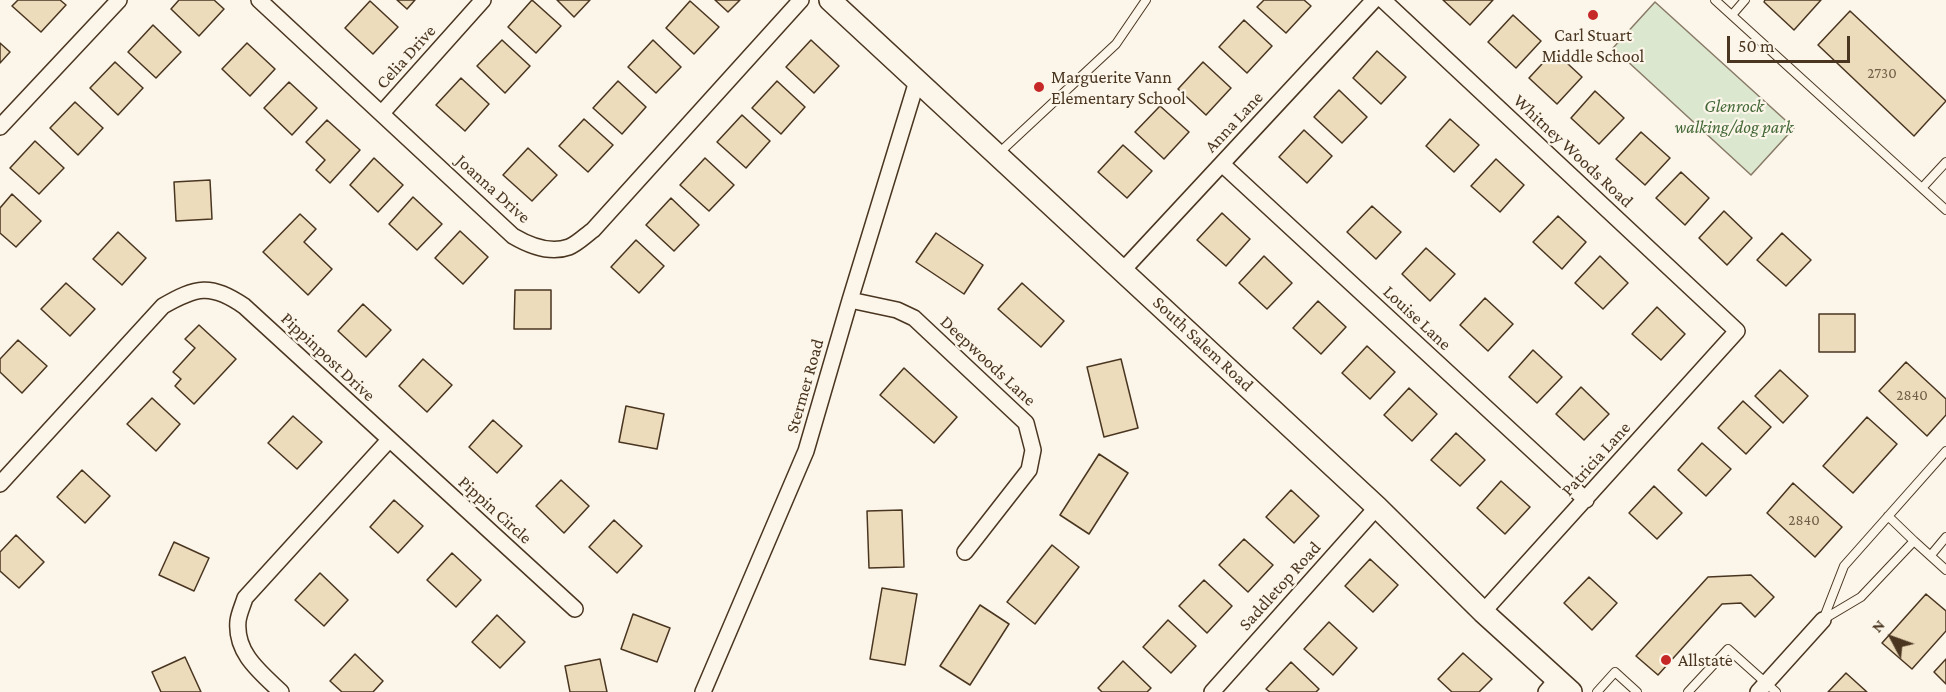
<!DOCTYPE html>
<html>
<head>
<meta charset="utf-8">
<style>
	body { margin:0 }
	#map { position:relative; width:1946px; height:692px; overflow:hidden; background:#fbf6e9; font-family:"Crimson Pro",serif }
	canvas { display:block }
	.north { position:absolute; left:1862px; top:608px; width:60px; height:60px; -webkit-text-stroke:4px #fbf6e9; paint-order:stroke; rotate:311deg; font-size:16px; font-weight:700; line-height:24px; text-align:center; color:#4a3520 }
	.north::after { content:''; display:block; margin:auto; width:21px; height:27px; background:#4a3520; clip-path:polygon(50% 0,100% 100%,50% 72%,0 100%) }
	.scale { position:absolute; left:1727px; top:36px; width:123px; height:27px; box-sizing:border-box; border:3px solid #4a3520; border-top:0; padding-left:8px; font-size:18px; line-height:21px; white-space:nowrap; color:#4a3520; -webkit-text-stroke:4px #fbf6e9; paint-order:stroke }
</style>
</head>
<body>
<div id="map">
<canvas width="1946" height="692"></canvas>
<div class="north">N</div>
<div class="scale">50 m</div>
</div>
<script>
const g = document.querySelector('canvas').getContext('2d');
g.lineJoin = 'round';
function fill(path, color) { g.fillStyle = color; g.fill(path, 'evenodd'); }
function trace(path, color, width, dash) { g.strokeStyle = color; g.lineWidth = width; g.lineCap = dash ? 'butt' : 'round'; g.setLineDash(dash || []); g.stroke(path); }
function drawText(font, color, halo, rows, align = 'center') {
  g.font = font + ' "Crimson Pro",serif'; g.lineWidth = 4.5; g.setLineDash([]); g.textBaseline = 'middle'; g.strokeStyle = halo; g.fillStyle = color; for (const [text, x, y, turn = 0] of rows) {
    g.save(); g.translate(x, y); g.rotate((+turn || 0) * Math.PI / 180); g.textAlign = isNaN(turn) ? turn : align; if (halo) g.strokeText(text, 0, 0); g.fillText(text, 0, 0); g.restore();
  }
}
const green = new Path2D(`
	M1655 2 1794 128 1751 175 1613 48Z`);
const building = new Path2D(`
	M18 0H60L66 5 41 32 12 6Z
	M179 0H214L224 9 199 36 171 9Z
	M397 0H415L407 9Z
	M532 0 561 26 536 53 508 27Z
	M557 0H590L574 17Z
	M715 0H740L728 12Z
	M1264 0H1304L1311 6 1286 33 1257 7Z
	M1443 0H1493L1470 25Z
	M1765 0H1821L1794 30 1764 2Z
	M370 1 398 27 373 54 345 28Z
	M690 1 719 27 694 54 666 28Z
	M1850 11 1946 101 1914 136 1818 45Z
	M1513 15 1541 41 1516 68 1488 42Z
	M1244 20 1272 46 1247 73 1219 47Z
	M153 25 181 52 156 78 128 52Z
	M502 40 530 66 505 93 477 66Z
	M653 40 681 67 656 93 628 67Z
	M811 40 839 66 814 93 786 67Z
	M0 43 10 52 0 63Z
	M247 43 275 69 250 96 222 69Z
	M1377 51 1406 77 1381 104 1353 78Z
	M1554 51 1582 77 1557 104 1529 78Z
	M115 62 143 88 118 115 90 88Z
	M1203 62 1231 88 1206 115 1178 89Z
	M461 78 489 104 465 131 436 105Z
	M618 81 646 107 622 134 593 108Z
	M777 81 805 107 781 134 752 108Z
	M289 82 317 108 292 135 264 108Z
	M1339 90 1367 117 1342 143 1314 117Z
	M1595 91 1624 118 1599 144 1571 118Z
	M75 102 103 128 78 155 50 128Z
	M1160 106 1189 132 1164 159 1135 132Z
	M742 115 770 141 746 168 717 142Z
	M584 119 613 145 588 172 559 146Z
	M1450 119 1479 145 1454 172 1426 146Z
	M327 120 360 150 330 183 316 170 325 160 306 142Z
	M1304 130 1332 156 1307 183 1279 157Z
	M1641 132 1670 158 1645 185 1616 159Z
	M35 141 64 168 39 194 10 168Z
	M1123 145 1152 171 1127 198 1098 172Z
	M528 148 557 175 532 201 503 175Z
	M374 158 403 185 378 212 350 185Z
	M705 158 734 185 709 211 680 185Z
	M1496 159 1524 185 1500 212 1471 186Z
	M1681 172 1709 198 1685 225 1656 198Z
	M210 180 212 219 176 221 174 182Z
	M12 194 41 221 16 247 0 233V208Z
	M413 197 442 224 417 250 389 224Z
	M671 198 699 225 674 251 646 225Z
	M1372 206 1401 232 1376 259 1347 232Z
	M1724 211 1752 238 1727 265 1699 238Z
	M1222 213 1250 239 1226 266 1197 240Z
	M300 214 316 229 304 242 332 269 308 295 263 252Z
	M1558 216 1586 242 1562 269 1533 242Z
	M460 231 488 257 463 284 435 258Z
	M118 232 146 258 122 285 93 259Z
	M936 233 983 265 964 294 916 262Z
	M1782 233 1811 260 1786 286 1757 260Z
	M636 240 664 266 639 293 611 267Z
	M1426 248 1455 274 1430 301 1402 274Z
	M1264 256 1292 283 1267 309 1239 283Z
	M1600 256 1628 283 1603 309 1575 283Z
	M66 283 95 309 70 336 41 309Z
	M1022 283 1064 321 1041 347 998 309Z
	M515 290H551V329H514Z
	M1485 298 1513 324 1488 351 1460 325Z
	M1318 301 1346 327 1321 354 1293 328Z
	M363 304 391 330 366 357 338 331Z
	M1657 307 1685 334 1661 360 1632 334Z
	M1819 314H1855V352H1819Z
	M199 325 236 359 194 404 175 386 181 379 173 372 195 348 185 339Z
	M18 340 47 366 22 393 0 372V359Z
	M1367 346 1395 372 1370 399 1342 373Z
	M1533 350 1562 377 1537 403 1509 377Z
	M423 359 452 385 427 412 399 386Z
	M1121 359 1138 428 1104 437 1087 367Z
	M1906 362 1946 399V415L1927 436 1879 391Z
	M904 368 957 417 934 443 880 395Z
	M1780 370 1808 396 1783 423 1755 396Z
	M1581 387 1609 414 1584 440 1556 414Z
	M1409 388 1437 414 1412 441 1384 415Z
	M152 398 180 424 156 451 127 424Z
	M1743 401 1771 427 1746 454 1718 428Z
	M626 406 664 414 657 449 619 442Z
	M293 416 322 442 297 469 268 443Z
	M1867 417 1897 444 1853 493 1823 466Z
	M493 420 522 446 497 473 469 447Z
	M1456 433 1485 460 1460 486 1431 460Z
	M1702 443 1731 469 1706 496 1678 470Z
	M1099 454 1128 473 1089 534 1060 515Z
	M82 470 110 496 85 523 57 497Z
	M561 480 589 506 564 533 536 506Z
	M1501 481 1530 507 1505 534 1477 508Z
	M1793 483 1842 527 1815 557 1767 513Z
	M1654 486 1682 513 1657 539 1629 513Z
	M1291 490 1319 516 1294 543 1266 517Z
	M394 500 423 526 398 553 370 527Z
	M902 510 904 567 869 568 867 511Z
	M614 520 642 546 617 573 589 547Z
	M16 535 44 562 19 588 0 571V552Z
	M1244 539 1273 565 1248 592 1219 565Z
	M174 542 209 558 194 591 159 575Z
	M1052 545 1079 567 1035 624 1007 602Z
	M452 553 481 580 456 607 427 580Z
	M1370 559 1398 585 1373 612 1345 586Z
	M320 573 348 600 324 626 295 600Z
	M1751 575 1774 597 1755 617 1741 603 1722 604 1658 675 1636 656 1708 577Z
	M1589 577 1617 603 1592 630 1564 603Z
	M1204 580 1232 606 1207 633 1179 606Z
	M882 588 917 594 905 665 870 659Z
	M1926 594 1946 611V631L1912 669 1882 643Z
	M980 605 1009 624 970 685 940 666Z
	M633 614 670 628 657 662 621 649Z
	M497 615 525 642 500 668 472 642Z
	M1168 620 1196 646 1171 673 1143 647Z
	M1329 622 1357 648 1333 675 1304 649Z
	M1463 653 1492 679 1479 692H1452L1438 679Z
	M355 654 383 681 373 692H342L330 681Z
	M185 657 201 692H161L152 672Z
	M600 659 607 692H570L565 666Z
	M1946 659V684L1934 672Z
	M1123 661 1151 688 1147 692H1102L1098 688Z
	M1291 662 1319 689 1316 692H1270L1266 689Z
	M1846 673 1867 692H1828Z`);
const lane = new Path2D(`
	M1715 0 1946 210
	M1732 15 1745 0
	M999 153 1116 44 1146 0
	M1922 188 1946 162
	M1888 516 1914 541
	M1931 555 1946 537
	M1824 619 1861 597 1914 541 1946 570
	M1823 620 1844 566 1946 451
	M1597 692 1615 672 1637 692
	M1688 692 1728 649 1776 692`);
const street = new Path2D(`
	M259 0 513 236C530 246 550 254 569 247 577 244 586 235 593 230L801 0
	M1383 0 1737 331 1483 612
	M382 113 483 0
	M0 127 119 0
	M1222 164 1586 500
	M1123 270 1374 0
	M850 300 897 310 914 318 1026 423 1033 450 1029 470 965 552
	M0 484 163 306C196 287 211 283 244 306L575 609
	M281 692C260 672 235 653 238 621 239 613 243 605 245 598L389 440
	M703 692 806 451 850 300 917 81
	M1212 692 1377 507
	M1546 692 1557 679
	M1758 692 1823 620`);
const secondary = new Path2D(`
	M830 0 1377 507 1483 612 1571 692`);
const markers = [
	[1593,15,6,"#c62828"],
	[1039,87,6,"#c62828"],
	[1666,660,6,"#c62828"]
];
const numberNames = [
	["2730",1882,73],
	["2840",1912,395],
	["2840",1804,520]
];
const poiNames = [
	["Carl Stuart",1593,35,"center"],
	["Middle School",1593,56,"center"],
	["Marguerite Vann",1051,77],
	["Elementary School",1051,98],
	["Allstate",1678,660]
];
const streetNames = [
	["Celia Drive",406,57,-48],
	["Anna Lane",1234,122,-47],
	["Whitney Woods Road",1573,151,43],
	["Joanna Drive",493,189,42],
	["Louise Lane",1417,318,43],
	["South Salem Road",1203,344,43],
	["Pippinpost Drive",328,357,43],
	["Deepwoods Lane",988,361,43],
	["Stermer Road",805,386,-74],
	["Patricia Lane",1596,459,-48],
	["Pippin Circle",495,510,42],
	["Saddletop Road",1280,586,-48]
];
const parkNames = [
	["Glenrock",1734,106],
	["walking/dog park",1734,127]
];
fill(green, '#dce7d0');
trace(green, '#887966', 1.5);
fill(building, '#ecdcbc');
trace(building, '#4a3520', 1.5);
trace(lane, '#4a3520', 10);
trace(street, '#4a3520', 18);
trace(secondary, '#4a3520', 24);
trace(lane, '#fbf6e9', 8);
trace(street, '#fbf6e9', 15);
trace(secondary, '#fbf6e9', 21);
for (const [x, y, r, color] of markers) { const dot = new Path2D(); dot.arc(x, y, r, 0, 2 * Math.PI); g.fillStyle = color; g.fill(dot); trace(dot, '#fbf6e9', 2); }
drawText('15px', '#725f47', null, numberNames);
drawText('18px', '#4a3520', '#fbf6e9', poiNames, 'left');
drawText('18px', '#4a3520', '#fbf6e9', streetNames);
drawText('italic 18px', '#436837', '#fbf6e9', parkNames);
</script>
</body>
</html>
